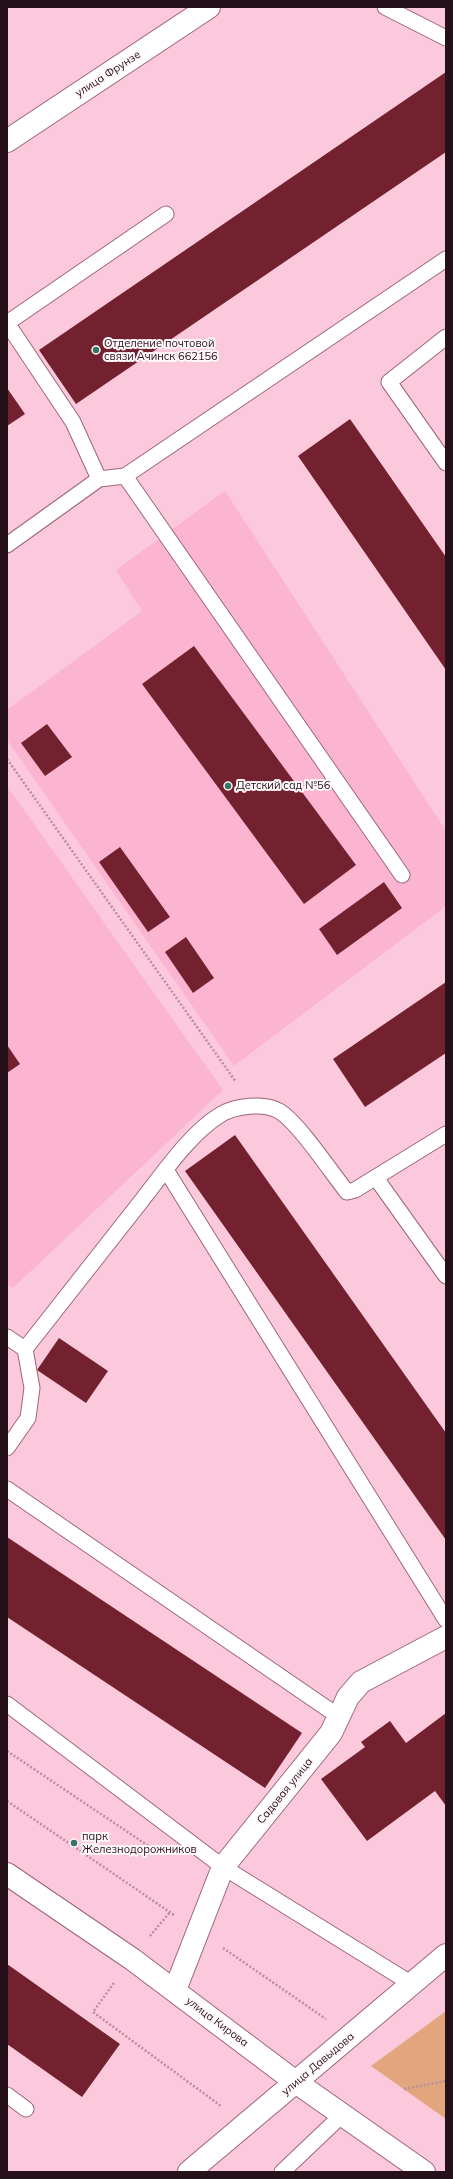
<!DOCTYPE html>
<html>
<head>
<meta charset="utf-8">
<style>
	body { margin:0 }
	#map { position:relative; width:453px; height:2179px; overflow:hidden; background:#fcc9dc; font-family:Mulish,sans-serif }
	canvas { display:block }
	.frame { position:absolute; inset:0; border:8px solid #261019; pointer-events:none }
</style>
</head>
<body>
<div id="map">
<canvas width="453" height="2179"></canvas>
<div class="frame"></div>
</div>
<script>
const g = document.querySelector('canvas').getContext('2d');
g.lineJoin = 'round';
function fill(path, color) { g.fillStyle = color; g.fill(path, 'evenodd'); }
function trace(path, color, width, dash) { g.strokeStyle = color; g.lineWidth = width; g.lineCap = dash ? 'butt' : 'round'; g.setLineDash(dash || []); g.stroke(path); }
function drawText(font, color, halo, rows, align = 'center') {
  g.font = font + ' Mulish,sans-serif'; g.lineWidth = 4; g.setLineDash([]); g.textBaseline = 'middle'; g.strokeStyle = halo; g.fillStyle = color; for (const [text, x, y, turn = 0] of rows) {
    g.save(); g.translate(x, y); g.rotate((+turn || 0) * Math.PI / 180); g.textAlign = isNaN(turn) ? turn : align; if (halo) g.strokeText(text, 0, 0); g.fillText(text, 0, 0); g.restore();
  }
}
const built = new Path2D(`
	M225 491 446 831V906L234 1066 7 740V710L142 611 116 570Z
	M7 786 223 1090 13 1288 7 1284Z`);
const green = new Path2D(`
	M446 2011V2119L371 2066Z`);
const building = new Path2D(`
	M446 72V152L76 404 39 350Z
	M7 388 25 414 7 426Z
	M350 419 446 557V670L298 456Z
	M194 646 356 865 304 904 142 684Z
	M47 724 72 757 45 776 21 743Z
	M120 847 170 917 148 932 99 862Z
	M384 882 402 908 337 955 319 929Z
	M186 937 214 978 193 993 165 952Z
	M446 982V1053L365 1107 333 1059Z
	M7 1045 20 1064 7 1073Z
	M235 1135 446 1433V1540L185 1171Z
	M59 1338 108 1371 86 1403 37 1370Z
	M7 1537 302 1733 265 1788 7 1617Z
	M446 1713V1806L435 1791 367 1841 321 1779 365 1747 361 1742 390 1721 406 1743Z
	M7 1964 120 2044 82 2097 7 2044Z`);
const path = new Path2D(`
	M7 759 236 1082
	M7 1751 156 1851
	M7 1801 174 1915
	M150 1936 170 1912
	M223 1948 326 2019
	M114 1983 93 2012 221 2106
	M404 2089 446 2081`);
const lane = new Path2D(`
	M385 7 446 38
	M7 323 166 214
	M7 323 73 422 99 479
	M446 337 389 382 446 463
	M125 476 402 875
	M7 545 99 479 125 476 446 259
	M166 1170 446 1620
	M376 1178 446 1276
	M7 1337 25 1349 32 1388 28 1418 7 1448
	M25 1349C63 1301 101 1252 139 1204 162 1175 189 1134 220 1115 234 1106 264 1102 279 1111 298 1122 331 1172 347 1192L355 1190 446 1134
	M7 1489 338 1716
	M7 1704 223 1867 412 1984
	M7 2095 26 2109
	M282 2172 342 2115`);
const street = new Path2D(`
	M7 141 209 7
	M175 1990 223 1867 331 1733 348 1697 361 1682 446 1637
	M189 2172 446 1955`);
const secondary = new Path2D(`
	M7 1874 132 1959 297 2083 424 2172`);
const markers = [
	[96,350,4,"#337464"],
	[228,786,4,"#337464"],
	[74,1843,4,"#337464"]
];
const streetNames = [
	["улица Фрунзе",108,74,-33],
	["Садовая улица",285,1791,-51],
	["улица Кирова",217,2022,37],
	["улица Давыдова",318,2064,-40]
];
const poiNames = [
	["Отделение почтовой",104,344],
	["связи Ачинск 662156",104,357],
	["Детский сад №56",236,786],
	["парк",82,1837],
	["Железнодорожников",82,1850]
];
fill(built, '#fcb5d1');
fill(green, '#e1a67e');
fill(building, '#74212f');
trace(lane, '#9c647a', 17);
trace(street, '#9c647a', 24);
trace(secondary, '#9c647a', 24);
trace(path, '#b88e9e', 2.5, [2, 2]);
trace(lane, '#fff', 15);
trace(street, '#fff', 22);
trace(secondary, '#fff', 22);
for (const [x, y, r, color] of markers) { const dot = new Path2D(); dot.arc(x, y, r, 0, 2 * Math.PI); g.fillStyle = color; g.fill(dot); trace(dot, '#fff8fa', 1.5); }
drawText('11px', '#261019', '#fff8fa', streetNames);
drawText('11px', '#261019', '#fff8fa', poiNames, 'left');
</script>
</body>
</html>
